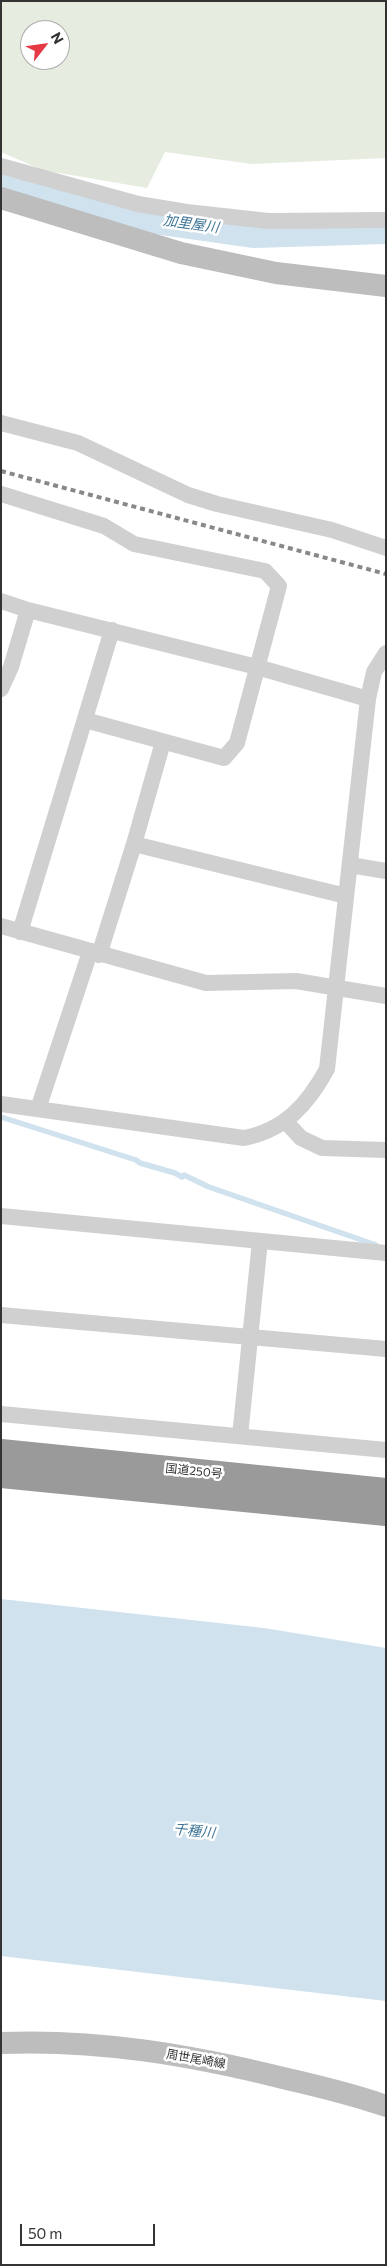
<!DOCTYPE html>
<html>
<head>
<meta charset="utf-8">
<style>
	body { margin:0 }
	#map { position:relative; width:387px; height:2266px; overflow:hidden; background:#fff; font-family:Commissioner,sans-serif }
	canvas { display:block }
	.frame { position:absolute; inset:0; border:2px solid #333; pointer-events:none }
	.north { position:absolute; left:20px; top:20px; width:50px; height:50px; box-sizing:border-box; background:#fff; border:1px solid #adadad; border-radius:50%; rotate:60deg; font-size:14px; font-weight:700; line-height:20px; text-align:center; color:#333 }
	.north::after { content:''; display:block; margin:auto; width:18px; height:22px; background:#e63946; clip-path:polygon(50% 0,100% 100%,50% 72%,0 100%) }
	.scale { position:absolute; left:20px; top:2224px; width:135px; height:22px; box-sizing:border-box; border:2px solid #333; border-top:0; padding-left:6px; font-size:15px; line-height:18px; white-space:nowrap; color:#333; -webkit-text-stroke:4px #fff; paint-order:stroke }
</style>
</head>
<body>
<div id="map">
<canvas width="387" height="2266"></canvas>
<div class="frame"></div>
<div class="north">N</div>
<div class="scale">50 m</div>
</div>
<script>
const g = document.querySelector('canvas').getContext('2d');
g.lineJoin = 'round';
function fill(path, color) { g.fillStyle = color; g.fill(path, 'evenodd'); }
function trace(path, color, width, dash) { g.strokeStyle = color; g.lineWidth = width; g.lineCap = dash ? 'butt' : 'round'; g.setLineDash(dash || []); g.stroke(path); }
function drawText(font, color, halo, rows, align = 'center') {
  g.font = font + ' Commissioner,"Noto Sans JP",sans-serif'; g.lineWidth = 5; g.setLineDash([]); g.textBaseline = 'middle'; g.strokeStyle = halo; g.fillStyle = color; for (const [text, x, y, turn = 0] of rows) {
    g.save(); g.translate(x, y); g.rotate((+turn || 0) * Math.PI / 180); g.textAlign = isNaN(turn) ? turn : align; if (halo) g.strokeText(text, 0, 0); g.fillText(text, 0, 0); g.restore();
  }
}
const green = new Path2D(`
	M1 1H386V158L252 164 165 152 147 188 42 170 1 152ZM30 30H60V60H30Z`);
const water = new Path2D(`
	M1 1599 264 1628 386 1648V2001L1 1956Z`);
const stream = new Path2D(`
	M1 1117 136 1160 140 1163 175 1173 182 1177 184 1175 209 1187 376 1245`);
const river = new Path2D(`
	M1 180 85 200 112 212 253 232 386 228`);
const street = new Path2D(`
	M1 166 138 204 187 212 268 221 386 220
	M1 423 78 443 188 495 217 504 332 530 386 548
	M1 494 104 526 134 544 265 571 279 586 237 743 224 758 85 720
	M1 601 28 610 257 667 368 699
	M1 689 11 667 28 610
	M134 844 346 896
	M350 865 386 871
	M1 926 206 983 296 981 386 996
	M20 932 112 630
	M99 955 134 844 163 742
	M1 1104 244 1138C285 1130 308 1104 327 1069L368 699 374 672 386 653
	M38 1109 90 952
	M285 1121 301 1138 322 1148 386 1150
	M1 1216 386 1253
	M1 1315 386 1349
	M1 1414 386 1450
	M240 1436 260 1241`);
const secondary = new Path2D(`
	M1 198 181 253 276 273 386 286
	M1 2043C97 2039 191 2055 283 2078 318 2086 352 2094 386 2106`);
const highway = new Path2D(`
	M1 1453 386 1492
	M1 1474 386 1512`);
const rail = new Path2D(`
	M1 471 386 574`);
const streetNames = [
	["国道250号",194,1471,6],
	["周世尾崎線",196,2059,10]
];
const waterNames = [
	["加里屋川",191,224,8],
	["千種川",194,1831,6]
];
fill(green, '#e6ecdf');
fill(water, '#cfe2ee');
trace(stream, '#cfe2ee', 5.5);
trace(river, '#cfe2ee', 32);
trace(street, '#d0d0d0', 16);
trace(secondary, '#bdbdbd', 22);
trace(highway, '#9a9a9a', 28);
trace(rail, '#888', 4, [5, 4]);
drawText('12px', '#333', '#fff', streetNames);
drawText('italic 14px', '#3f7597', '#fff', waterNames);
</script>
</body>
</html>
